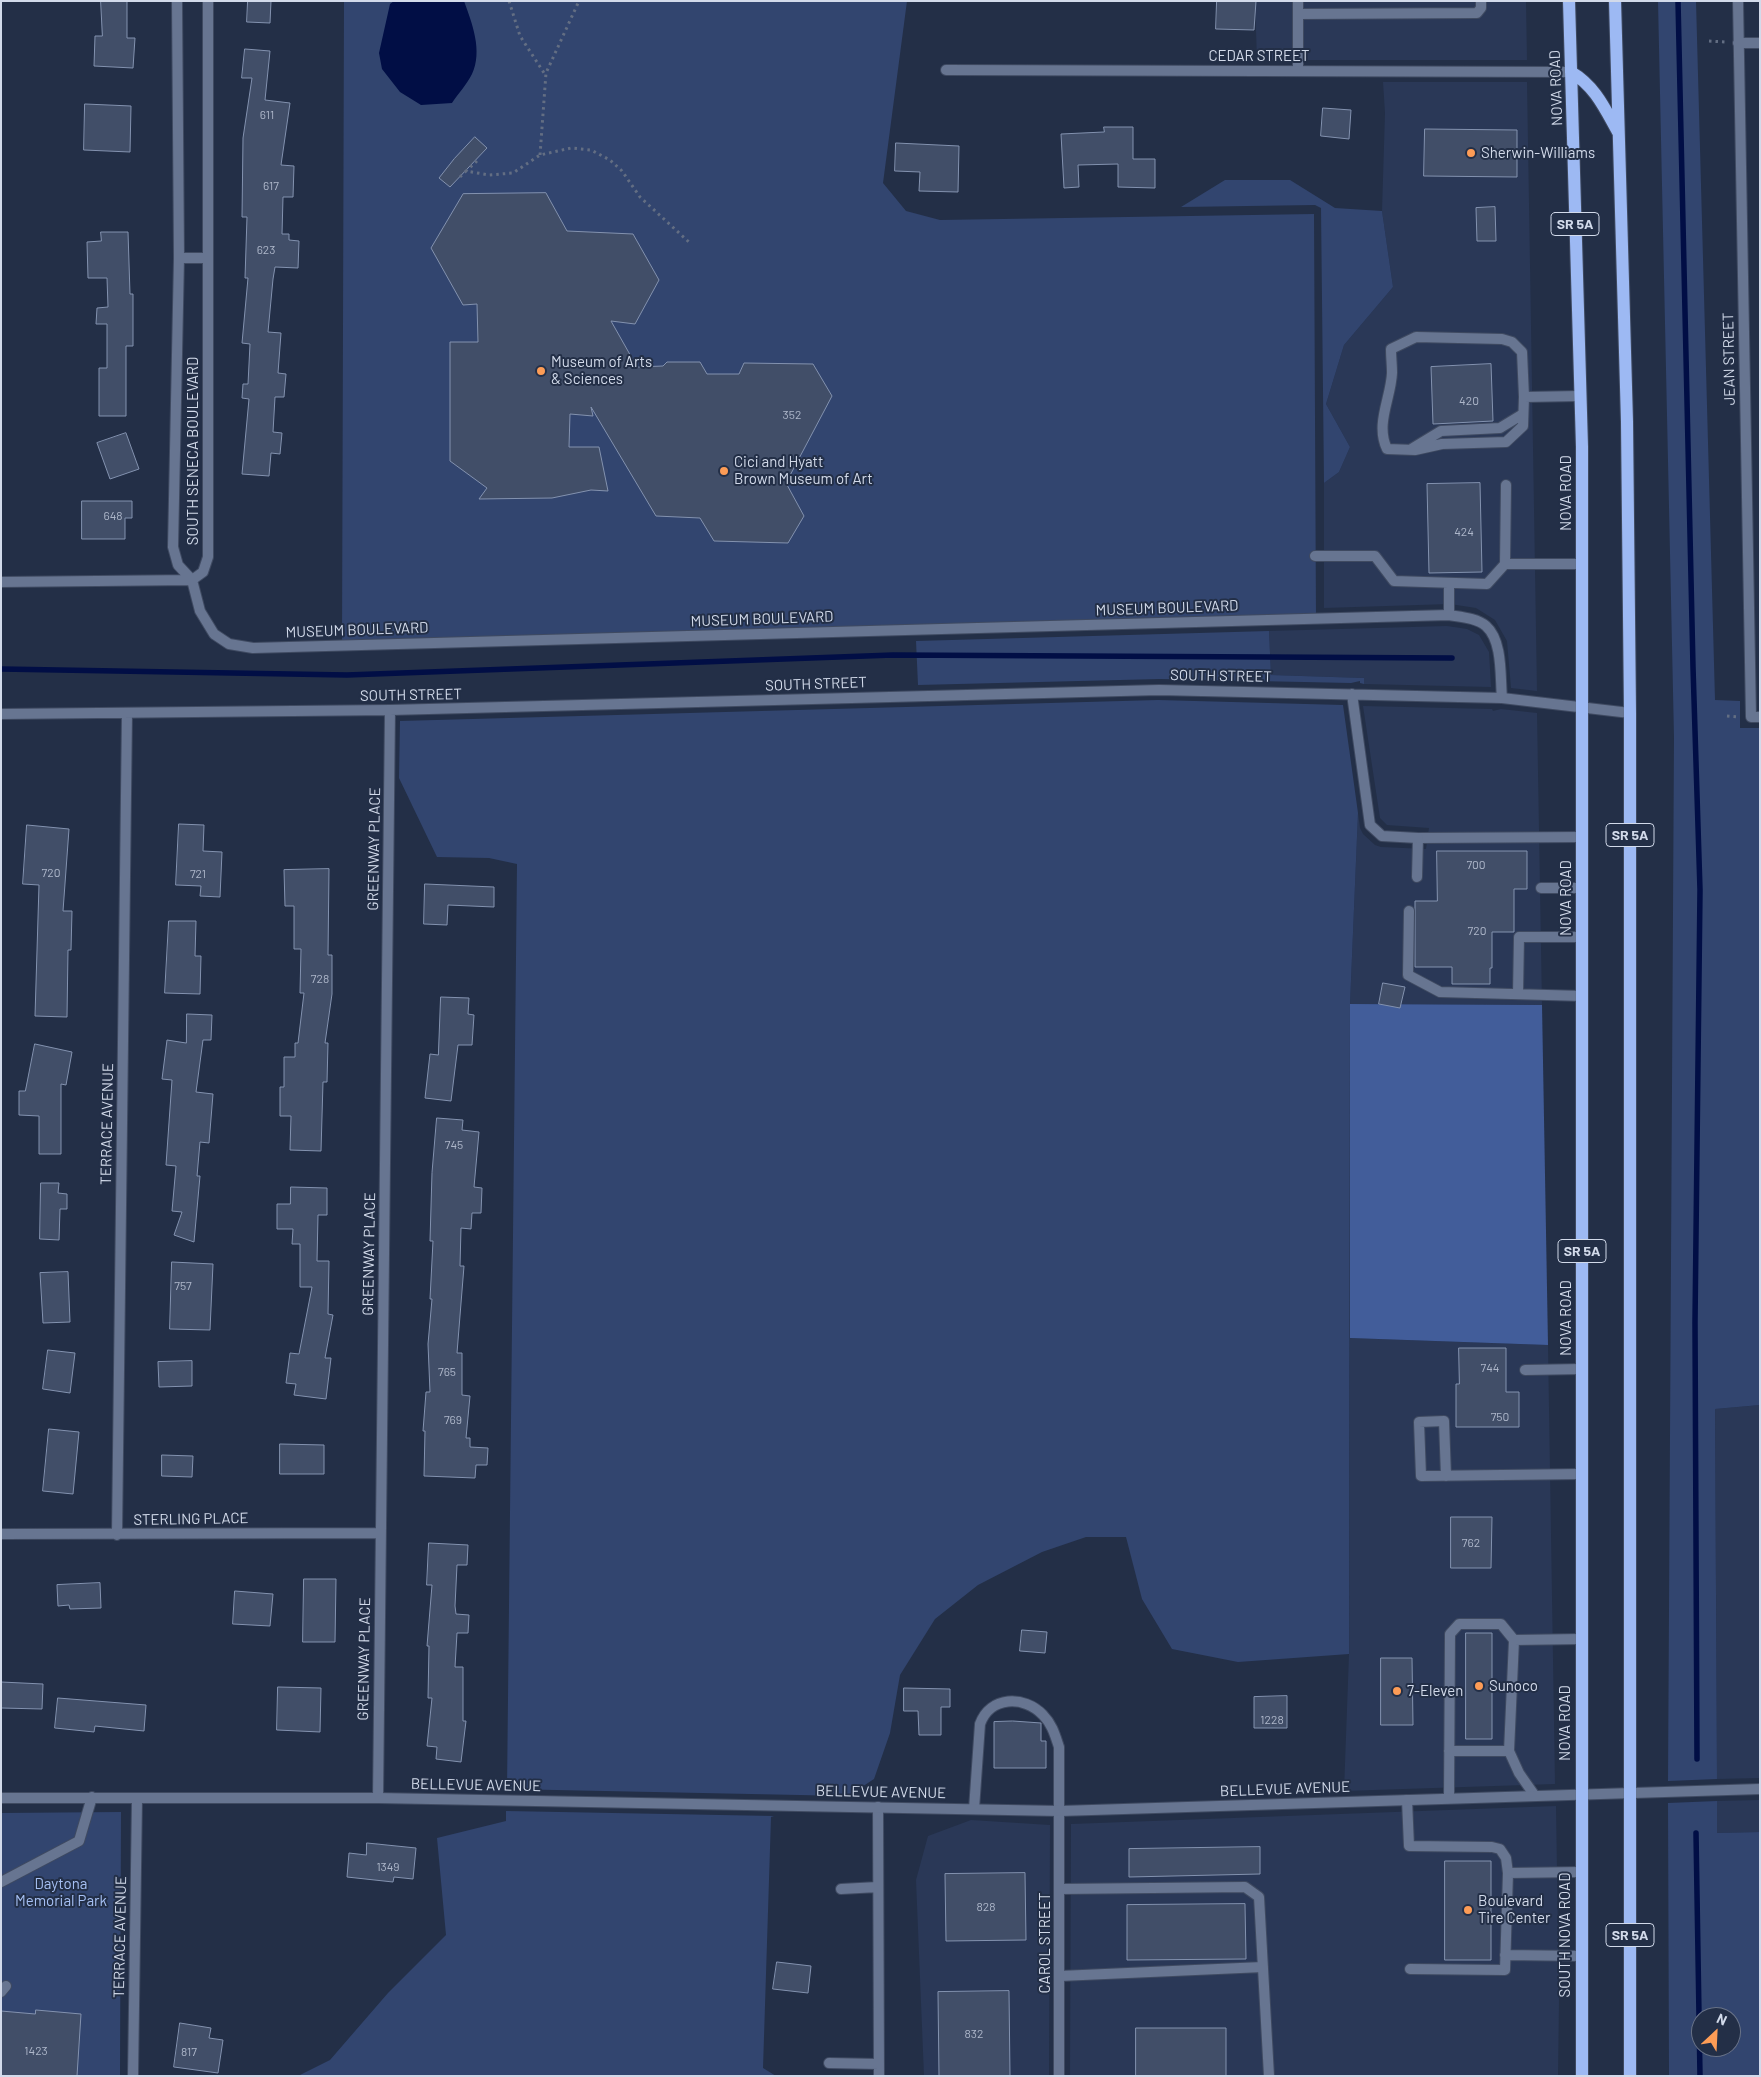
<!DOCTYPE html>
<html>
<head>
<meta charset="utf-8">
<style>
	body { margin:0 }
	#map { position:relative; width:1761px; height:2077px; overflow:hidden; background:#232f47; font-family:Barlow,sans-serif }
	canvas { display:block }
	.frame { position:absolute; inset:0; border:2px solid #d2daea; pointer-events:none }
	.north { position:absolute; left:1691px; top:2007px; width:50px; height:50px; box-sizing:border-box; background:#232f47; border:1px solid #697388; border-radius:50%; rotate:25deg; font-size:14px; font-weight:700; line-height:20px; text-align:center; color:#d2daea }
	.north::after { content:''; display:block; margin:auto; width:18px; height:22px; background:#fd9c56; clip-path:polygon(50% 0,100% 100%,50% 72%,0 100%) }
</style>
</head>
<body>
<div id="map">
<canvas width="1761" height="2077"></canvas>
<div class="frame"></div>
<div class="north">N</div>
</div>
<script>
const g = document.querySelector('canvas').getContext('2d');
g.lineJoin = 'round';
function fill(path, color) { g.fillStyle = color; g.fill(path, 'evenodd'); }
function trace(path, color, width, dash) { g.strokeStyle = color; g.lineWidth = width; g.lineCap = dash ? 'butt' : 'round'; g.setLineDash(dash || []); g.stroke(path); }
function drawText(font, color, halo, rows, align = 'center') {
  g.font = font + ' Barlow,sans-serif'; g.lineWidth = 4; g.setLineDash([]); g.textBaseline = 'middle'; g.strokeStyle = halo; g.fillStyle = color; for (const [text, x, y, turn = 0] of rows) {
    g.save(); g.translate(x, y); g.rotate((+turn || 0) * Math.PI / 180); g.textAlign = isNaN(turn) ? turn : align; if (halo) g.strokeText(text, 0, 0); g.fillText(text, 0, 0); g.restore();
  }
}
const built = new Path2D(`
	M1255 1H1526L1527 60H1257Z
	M1383 82H1527L1537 691 1511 688 1507 641 1495 620 1476 608 1450 604 1324 608V483L1339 472 1350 447 1326 404 1344 345 1393 287 1382 211 1385 113Z
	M1447 626 1467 629 1479 635 1489 652 1491 687 1364 684V678L1271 675 1269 631Z
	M1363 706 1492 709 1493 711 1501 709 1537 713 1542 1005 1350 1004 1358 813 1360 828 1363 834 1375 845 1381 847 1426 849 1429 828 1387 825 1380 818Z
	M1350 1338 1548 1345 1555 1784 1344 1791 1349 1654Z
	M1760 1405V1778L1717 1779 1715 1409Z
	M1760 1800V1832L1717 1833V1801Z
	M1556 1806 1559 2001 1558 2076H1070L1071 1824Z
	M971 1820 1050 1825 1049 2076H924L916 1880 928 1836Z`);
const green = new Path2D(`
	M344 1H907L883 183 906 211 940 220 1314 214 1316 619 342 646Z
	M1658 1H1696L1715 700 1740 701V728H1760V1405L1715 1409 1717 1779 1668 1781 1674 737Z
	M1225 180H1290L1335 208 1382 211 1393 287 1344 345 1326 404 1350 447 1339 472 1324 483 1321 208 1315 205 1181 207Z
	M1269 631 1271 675 1364 678V684L1360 683V681L1351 683 1160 679 918 685 916 641Z
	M1158 700 1343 705 1358 813 1350 1004 1349 1654 1238 1662 1172 1649 1142 1599 1126 1537H1086L1042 1552 978 1585 935 1619 900 1675 890 1733 874 1779 848 1796 507 1789 517 864 489 858 437 857 399 778 400 721Z
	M1717 1801V1833L1760 1832V2076H1669L1668 1803ZM1701 2017H1731V2047H1701Z
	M506 1811 774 1816 771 1817 763 2068 776 2076H298L330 2060 388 1993 446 1935 437 1838 506 1821Z
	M121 1812 120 2076H1V1813Z`);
const forest = new Path2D(`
	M1350 1004 1542 1005 1548 1345 1350 1338Z`);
const water = new Path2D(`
	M394 1H464C472 23 483 51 472 74 467 84 458 94 452 103L421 105 400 92 382 69 379 53 390 4Z`);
const stream = new Path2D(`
	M1678 1 1693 667 1700 890 1695 1322 1697 1759
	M1 669 347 675 893 655 1452 658
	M1696 1833 1700 2076`);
const building = new Path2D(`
	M101 1H127V38H135L133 68 94 66 95 36H102Z
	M248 1H271L270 23 247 22Z
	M1217 1H1256L1254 30 1216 29Z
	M245 49 270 51 265 100 290 103 281 165 294 166 293 197H283L282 234H289V240L299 241 298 268 275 267 273 279 268 332 281 333 278 373 286 374 284 397H275L273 432 282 433 280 454 271 453 269 476 242 474 249 399 242 398 243 384H248L250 344 242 343 248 278H245L247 217H242L243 138 252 78H242Z
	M85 104 131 106 130 152 84 150Z
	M1323 108 1351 110 1349 139 1321 136Z
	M1104 127H1133V159H1155V188L1118 187V164L1078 165 1079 187 1064 188 1061 134 1104 132Z
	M1425 129 1517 130V177L1424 176Z
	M475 137 487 148 450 187 439 178 454 159Z
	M896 143 959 146 958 192 919 191 920 172 895 171Z
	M546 193 567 231 633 234 659 280 635 324 611 321 637 367 663 366 667 362H700L707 374H739L744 363 813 364 832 396 786 483 804 516 788 543 714 541 700 518 656 516 591 407 593 416 570 414 569 447H599L608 491 591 490 552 498 479 499 487 488 450 461V342H478L477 304 463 305 431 248 463 194Z
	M1495 207 1496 241H1477L1476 208Z
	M101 232H128L130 294H133V346H126V416H99V368H107V324H96L97 308 108 307 107 278H88L87 242 101 241Z
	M1491 364 1493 421 1433 424 1431 367Z
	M126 433 139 469 110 479 97 443Z
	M1480 483 1482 572 1429 573 1427 484Z
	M82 501H132V518H125V539H82Z
	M179 824 204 825 203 851 222 852 220 897 200 896 201 886 176 885Z
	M27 825 69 829 63 911H72L71 950H68L67 1017 35 1016 39 885 23 884Z
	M1437 851H1527V889H1514V932H1492V968H1490V984H1452V967H1415V901H1437Z
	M329 869 328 955H332V994L325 1043H328L327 1082H323L321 1151 290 1150 291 1116H280V1087H284V1057H295V1043H298L304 993H300L301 949H294V906H285L284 870Z
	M425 884 494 887V907L448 905 447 925 424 924Z
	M169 921H196L195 956H201L200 994 165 993Z
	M1383 983 1405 987 1400 1008 1379 1004Z
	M441 997 469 998 468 1014 474 1015 472 1045H458L451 1101 425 1098 430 1054 438 1055Z
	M187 1014 212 1015 211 1040H203L196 1092 213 1094 209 1143 200 1142 197 1176H200L194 1242 174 1235 182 1212 172 1211 176 1166 166 1165 172 1080 162 1079 167 1040 186 1043Z
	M35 1044 72 1052 66 1085 61 1084V1154H39V1116L19 1115V1091H25Z
	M437 1118 463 1120 462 1130 479 1132 474 1187 482 1188 481 1213H472L471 1229 461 1228 460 1266H464L457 1353H462V1395L470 1396 466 1438H470V1447L488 1448 487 1465H476L475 1478 424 1476 425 1431H423L426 1392H430L428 1344 432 1299H430L433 1241H430L432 1173Z
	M41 1183H59L58 1193 67 1194V1209H60L59 1240 40 1239Z
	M291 1187 327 1188V1215H318L317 1261H329L328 1314 333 1315 325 1358H331L326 1399 294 1395 296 1384 286 1383 290 1353 299 1354 312 1287H300V1244H292L293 1229H277V1204H290Z
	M172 1262 213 1264 210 1330 170 1329Z
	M68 1272 70 1322 43 1323 40 1273Z
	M1459 1348H1506V1392H1519V1427H1456V1384H1459Z
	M48 1350 75 1353 70 1393 43 1389Z
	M192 1361V1386L159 1387 158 1362Z
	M49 1429 79 1432 73 1494 43 1491Z
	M280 1444 324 1445V1474H280Z
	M162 1455 193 1456 192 1477 162 1476Z
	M1451 1517H1492L1491 1568H1451Z
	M429 1543 468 1545 467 1565H457L455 1606 456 1614 469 1615 468 1633H457L455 1667H463V1721H466L461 1762 436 1759 437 1747 427 1746 432 1698H428L429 1646H427L432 1585H427Z
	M304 1579H336L335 1642H303Z
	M100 1583 101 1608 70 1609 69 1605 58 1606 57 1585Z
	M235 1591 273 1594 270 1626 233 1624Z
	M1022 1630 1047 1632 1045 1653 1020 1651Z
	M1466 1633H1492V1739H1466Z
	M1381 1658H1412L1413 1725H1381Z
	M1 1682 43 1684 42 1709 1 1708Z
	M278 1687 321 1688 320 1732 277 1730Z
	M904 1688 950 1689V1707H941V1735H919L918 1711H904Z
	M1287 1696V1728H1254V1697Z
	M58 1698 146 1705 144 1731 95 1726 94 1732 55 1728Z
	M1013 1721 1041 1723V1741H1046V1768H994V1722Z
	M367 1843 416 1848 413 1879 394 1877 393 1882 347 1877 349 1853 366 1855Z
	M1260 1847V1874L1129 1877V1849Z
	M1445 1861H1491V1960H1445Z
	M1025 1873 1026 1940 946 1941 945 1874Z
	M1245 1904 1246 1959 1127 1960V1905Z
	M777 1962 811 1966 808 1993 773 1989Z
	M1009 1991 1010 2076H939L938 1992Z
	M36 2010 81 2014 77 2076H1V2011L35 2014Z
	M180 2023 211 2028 209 2038 223 2040 218 2073 174 2067Z
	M1136 2028H1226V2076H1136Z`);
const path = new Path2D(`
	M509 1 520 36 546 76
	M1709 41 1725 42
	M540 155 546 73 579 1
	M477 161 466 171 489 175 513 173 540 155 571 148 591 150 610 160 622 171 640 197 690 243
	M460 177 466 171
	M1727 716 1738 717`);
const service = new Path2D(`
	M1298 1V71
	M1298 14 1477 13 1481 8V1
	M1524 397 1523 426 1506 442 1442 444 1415 450 1387 449C1375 424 1391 398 1392 373 1392 365 1391 357 1391 349L1416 337 1502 339 1512 342 1522 352 1524 397 1580 396
	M1413 448 1441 431 1500 428 1523 414
	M1315 556H1375L1394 581 1487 584 1505 564H1582
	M1505 564 1506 485
	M1449 615V583
	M1417 877 1418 838 1583 837
	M1541 888H1583
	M1409 911 1408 975 1440 992 1583 996
	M1518 994 1519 937H1583
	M1525 1370 1582 1369
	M1446 1476 1444 1421 1419 1422 1421 1476 1582 1474
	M1449 1751H1509L1514 1640
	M1509 1751 1519 1773 1535 1796
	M1449 1798 1450 1634 1459 1624H1501L1514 1640 1581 1639
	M1407 1800 1409 1846 1492 1847 1500 1849 1506 1858 1508 1873 1505 1970 1410 1969
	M878 1807 879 2076
	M1508 1873 1581 1872
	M1 1882 79 1841 92 1797
	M841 1889 878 1887
	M1060 1889 1245 1887 1259 1897 1269 2076
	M1505 1955 1581 1956
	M1060 1976 1263 1967
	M1 1992 6 1986
	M829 2063 879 2064`);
const minor = new Path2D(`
	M177 1 179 258 173 547 178 565 192 580 200 611 214 634 229 644 253 648 1449 615C1461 617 1477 618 1486 626 1503 641 1500 677 1502 698
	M1738 1 1751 717H1760
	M1738 43H1760
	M946 70 1571 72
	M179 258H208
	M192 580 203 572 208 557V1
	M1 582 192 580
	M1352 694 1370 825 1382 836 1418 838
	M1 714 390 710 1159 690 1502 698 1630 713
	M1 1534 380 1533
	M117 1535 127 713
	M378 1798 390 710
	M974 1809 980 1724C990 1696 1024 1695 1043 1715 1052 1724 1055 1735 1059 1747V2076
	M133 2076 137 1799`);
const tertiary = new Path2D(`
	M1 1798H378L1060 1811 1760 1789`);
const primary = new Path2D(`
	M1569 1 1582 447V2076
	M1615 1 1627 422 1630 713V2076
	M1571 72C1595 86 1605 109 1618 132`);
const markers = [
	[1471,153,5,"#fd9c56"],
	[541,371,5,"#fd9c56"],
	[724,471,5,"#fd9c56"],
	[1479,1686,5,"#fd9c56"],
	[1397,1691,5,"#fd9c56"],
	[1468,1910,5,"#fd9c56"]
];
const numberNames = [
	["611",267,115],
	["617",271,186],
	["623",266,250],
	["420",1469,401],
	["352",792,415],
	["648",113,516],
	["424",1464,532],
	["700",1476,865],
	["720",51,873],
	["721",198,874],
	["720",1477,931],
	["728",320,979],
	["745",454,1145],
	["757",183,1286],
	["744",1490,1368],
	["765",447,1372],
	["750",1500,1417],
	["769",453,1420],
	["762",1471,1543],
	["1228",1272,1720],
	["1349",388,1867],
	["828",986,1907],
	["832",974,2034],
	["1423",36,2051],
	["817",189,2052]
];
const shields = [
	[1575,224,48],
	[1630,835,48],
	[1582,1251,48],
	[1630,1935,48]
];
const shieldNames = [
	["SR 5A",1575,224],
	["SR 5A",1630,835],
	["SR 5A",1582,1251],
	["SR 5A",1630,1935]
];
const streetNames = [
	["CEDAR STREET",1259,56],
	["NOVA ROAD",1556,88,-92],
	["JEAN STREET",1729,359,-91],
	["SOUTH SENECA BOULEVARD",193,451,-90],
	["NOVA ROAD",1566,493,-90],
	["MUSEUM BOULEVARD",1167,608,-2],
	["MUSEUM BOULEVARD",762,619,-2],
	["MUSEUM BOULEVARD",357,630,-2],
	["SOUTH STREET",1221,676,1],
	["SOUTH STREET",816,684,-2],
	["SOUTH STREET",411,695,-1],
	["GREENWAY PLACE",374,849,-89],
	["NOVA ROAD",1566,898,-90],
	["TERRACE AVENUE",107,1124,-89],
	["GREENWAY PLACE",369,1254,-89],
	["NOVA ROAD",1566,1318,-90],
	["STERLING PLACE",191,1519,-1],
	["GREENWAY PLACE",364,1659,-89],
	["NOVA ROAD",1565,1723,-90],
	["BELLEVUE AVENUE",476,1785,1],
	["BELLEVUE AVENUE",1285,1789,-2],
	["BELLEVUE AVENUE",881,1792,1],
	["SOUTH NOVA ROAD",1565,1935,-90],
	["TERRACE AVENUE",120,1937,-89],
	["CAROL STREET",1045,1943,-90]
];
const poiNames = [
	["Sherwin-Williams",1481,153],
	["Museum of Arts",551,362],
	["& Sciences",551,379],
	["Cici and Hyatt",734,462],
	["Brown Museum of Art",734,479],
	["Sunoco",1489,1686],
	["7-Eleven",1407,1691],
	["Boulevard",1478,1901],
	["Tire Center",1478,1918]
];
const parkNames = [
	["Daytona",61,1884],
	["Memorial Park",61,1901]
];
fill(built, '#2a3857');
fill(green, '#32456f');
fill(forest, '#425d9a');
fill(water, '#010e45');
trace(stream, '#010e45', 5.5);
fill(building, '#414e68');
trace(building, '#8392af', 1);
trace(service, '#3f4a61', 12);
trace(minor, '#3f4a61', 12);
trace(tertiary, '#3f4a61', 12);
trace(primary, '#3f4a61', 14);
trace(path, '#636e83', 3, [2.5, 4]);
trace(service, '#677591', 10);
trace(minor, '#677591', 10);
trace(tertiary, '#677591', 10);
trace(primary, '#9db9f3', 12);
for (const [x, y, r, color] of markers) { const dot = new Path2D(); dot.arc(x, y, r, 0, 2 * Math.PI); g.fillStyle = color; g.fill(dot); trace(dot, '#232f47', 2); }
drawText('12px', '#aeb7ca', null, numberNames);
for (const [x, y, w] of shields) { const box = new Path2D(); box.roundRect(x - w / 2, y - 11.5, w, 23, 4); g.fillStyle = '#232f47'; g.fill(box); trace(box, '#d2daea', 1); }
drawText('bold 14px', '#d2daea', null, shieldNames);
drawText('15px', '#d2daea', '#232f47', streetNames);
drawText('15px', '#d2daea', '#232f47', poiNames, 'left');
drawText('15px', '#a6c0f4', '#232f47', parkNames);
</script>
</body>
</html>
